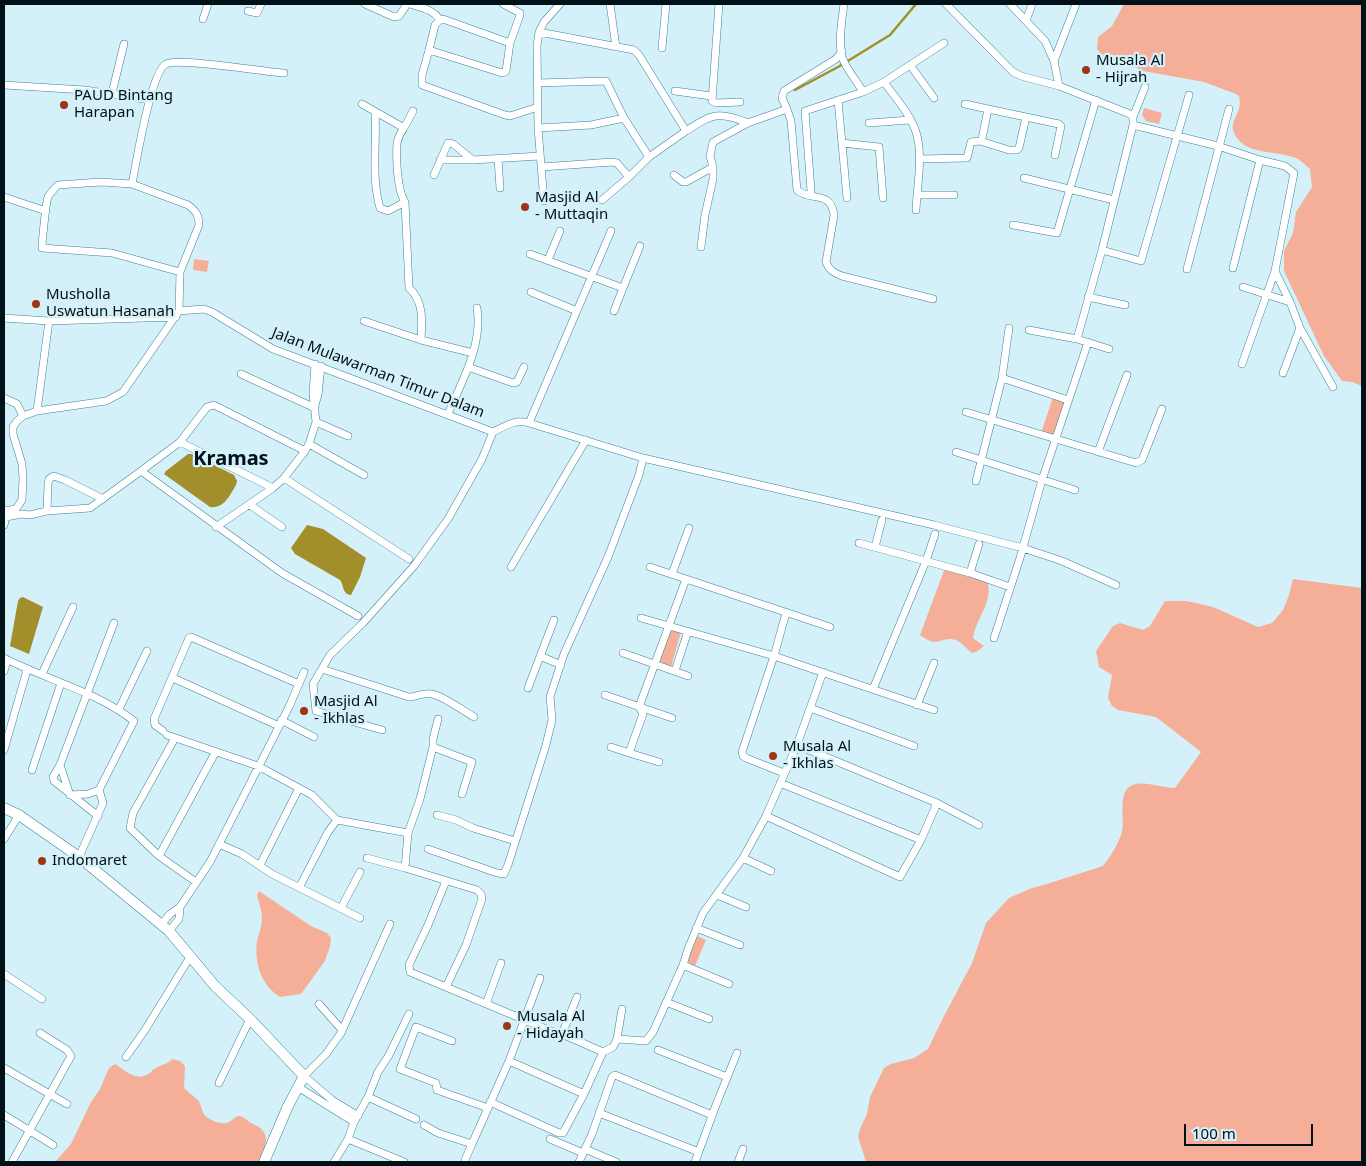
<!DOCTYPE html>
<html>
<head>
<meta charset="utf-8">
<style>
	body { margin:0 }
	#map { position:relative; width:1366px; height:1166px; overflow:hidden; background:#d4f1f9; font-family:"Noto Sans",sans-serif }
	canvas { display:block }
	.frame { position:absolute; inset:0; border:5px solid #001117; pointer-events:none }
	.scale { position:absolute; left:1184px; top:1124px; width:129px; height:22px; box-sizing:border-box; border:2px solid #001117; border-top:0; padding-left:6px; font-size:15px; line-height:18px; white-space:nowrap; color:#001117; -webkit-text-stroke:4px #d4f1f9; paint-order:stroke }
</style>
</head>
<body>
<div id="map">
<canvas width="1366" height="1166"></canvas>
<div class="frame"></div>
<div class="scale">100 m</div>
</div>
<script>
const g = document.querySelector('canvas').getContext('2d');
g.lineJoin = 'round';
function fill(path, color) { g.fillStyle = color; g.fill(path, 'evenodd'); }
function trace(path, color, width, dash) { g.strokeStyle = color; g.lineWidth = width; g.lineCap = dash ? 'butt' : 'round'; g.setLineDash(dash || []); g.stroke(path); }
function drawText(font, color, halo, rows, align = 'center') {
  g.font = font + ' "Noto Sans",sans-serif'; g.lineWidth = 4.5; g.setLineDash([]); g.textBaseline = 'middle'; g.strokeStyle = halo; g.fillStyle = color; for (const [text, x, y, turn = 0] of rows) {
    g.save(); g.translate(x, y); g.rotate((+turn || 0) * Math.PI / 180); g.textAlign = isNaN(turn) ? turn : align; if (halo) g.strokeText(text, 0, 0); g.fillText(text, 0, 0); g.restore();
  }
}
const green = new Path2D(`
	M1124 4H1362V386L1352 382 1342 381 1324 356 1284 271V251L1293 233 1296 212 1312 187 1310 169C1306 166 1302 161 1298 159 1277 149 1241 157 1233 130 1231 118 1243 112 1239 96L1236 94 1204 82 1143 71C1129 62 1108 64 1097 49L1098 37 1112 26Z
	M1144 108 1162 113 1159 124 1146 121 1142 115Z
	M194 259 209 261 207 272 193 270Z
	M1053 397 1066 402 1055 437 1041 433Z
	M945 568 984 580 988 583C992 604 976 619 973 638L984 646 976 652 972 653C967 649 961 642 956 640 939 635 940 650 920 635Z
	M1293 579 1362 588V1162H866L858 1137 860 1129 867 1114 870 1097 884 1068 891 1064 914 1058 928 1049 943 1018 972 963 986 923 1009 898 1032 888 1047 884 1103 866C1110 857 1117 846 1121 835 1127 821 1114 788 1136 784 1149 782 1163 788 1175 788L1201 752 1156 717 1118 710 1112 706 1108 698 1112 675 1099 667 1096 651 1113 626 1120 623 1143 630 1150 626 1165 601H1187L1213 607 1258 627 1272 623 1283 610 1289 595Z
	M669 629 681 632 671 667 659 663Z
	M259 891 311 926 327 933 331 938 330 946 325 961 301 994 280 997C261 985 254 963 257 941 259 933 262 927 262 918 262 910 259 903 257 895Z
	M697 936 706 940 695 966 687 962Z
	M172 1059 180 1061 185 1066 184 1088 199 1101 204 1115C210 1120 221 1126 229 1122 233 1120 235 1116 239 1116 244 1116 248 1122 253 1124 272 1132 267 1146 259 1162H55L71 1144 91 1102 100 1089 109 1068 115 1064C125 1070 135 1082 148 1074 151 1073 152 1070 154 1069 161 1064 167 1065 172 1059Z`);
const water = new Path2D(`
	M188 454H192L234 475 237 481 236 485C230 495 224 509 210 507L164 474 166 471Z
	M307 525 323 529 366 558 360 577 351 595C342 594 344 585 340 580L295 554 291 548Z
	M23 597 43 607 29 654 10 646 18 601 20 598Z`);
const stream = new Path2D(`
	M795 90 838 67 890 35 916 4`);
const street = new Path2D(`
	M365 4 394 17 399 16 407 4
	M410 4C422 8 433 9 440 20
	M503 4 520 13V15L510 43 506 71 503 73 499 72 429 50 422 75V85L505 115 510 116 538 107
	M610 4 616 47
	M719 4 712 101 716 103 740 102
	M844 4C842 19 838 42 842 57 846 69 857 81 863 92L884 82C895 97 910 114 916 132 922 151 919 175 917 195H954
	M946 4 1013 72 1021 76 1059 86
	M1010 4 1045 41 1054 61 1059 86 1130 114 1133 117V125L1218 146 1260 160 1285 166 1294 173 1275 271 1242 364
	M248 11 257 13 261 4
	M203 19 208 4
	M1026 21 1032 4
	M539 32 634 50 639 55 686 131C711 115 718 110 748 123
	M662 48 666 4
	M429 50 435 25 440 20 443 19 510 43
	M1054 61 1076 4
	M910 65 934 98
	M884 82 944 43
	M537 83 606 81 624 118 591 125 538 128
	M4 85 85 90 150 100
	M675 91 711 96
	M112 93 124 44
	M838 100 847 198
	M362 104 404 128C401 132 398 138 397 143 396 158 397 190 405 202
	M787 109 791 121 797 190C811 202 831 190 834 215L826 262C829 270 834 273 842 276L933 299
	M988 109 1059 124 1061 126 1055 155
	M375 112C377 145 371 176 380 208L388 211 405 202 409 288C424 301 422 321 421 340L473 353
	M1133 117 1145 87
	M624 118 649 157
	M869 123 910 120
	M404 128 413 111
	M980 141 1009 150H1017L1019 148 1026 117
	M842 143 879 147 883 198
	M498 159 500 188
	M919 159 967 158 971 142 980 141 982 139 988 109 965 104
	M440 160H473L540 156
	M541 167 612 162 617 163 629 177 649 157 686 131
	M434 175 448 143 453 144 473 160
	M674 175 683 182H686L713 167
	M1024 178 1114 200
	M132 184C136 164 151 71 166 64 178 57 264 72 284 73
	M811 191 805 111 863 92
	M4 197 46 211
	M602 200 629 177
	M544 201 538 128 537 46 539 32 544 22 560 4
	M916 210 917 195
	M1013 225 1057 233 1096 100
	M701 247 705 215 713 179V167L710 156 713 142 748 123 787 109 782 98 784 91 836 59 842 51
	M1102 250 1141 261 1189 95
	M530 254 623 288 640 246
	M548 260 560 231
	M1233 268 1260 160
	M1187 269 1229 109
	M1275 271 1290 302 1300 328 1333 387
	M1243 287 1290 302
	M531 292 577 311
	M1088 297 1125 305
	M179 311 180 272 199 225C199 215 196 211 188 205L132 184 101 182 58 185C54 189 51 192 48 197 46 202 42 242 42 248L112 253 180 272
	M614 311 623 288
	M4 318 49 321 176 317
	M364 321 421 340
	M1029 330 1077 339 1109 349
	M1077 339 1102 250 1133 125
	M468 367 513 383 517 382 524 367
	M1283 373 1300 328
	M241 374 315 408
	M1002 378 1068 400
	M4 398 17 404 23 416
	M315 405 318 395 321 366
	M37 411 49 321
	M966 412 1136 463 1142 460 1162 409
	M448 414C462 381 483 345 477 308
	M316 422 348 436
	M529 423 611 231
	M180 442 207 407 214 405 305 451
	M309 444 364 475
	M956 452 1075 490
	M1098 452 1127 375
	M141 471 180 442 273 488
	M284 478 409 559
	M976 481 1002 378 1009 328
	M250 505 282 527
	M4 511 16 509 22 500 23 479 22 464 13 434V427L17 421 23 416 37 411 106 401 123 392 179 311 204 309 212 312 273 349 493 432
	M47 511 48 484 49 479 54 476 65 480 103 499
	M4 525 6 517 22 514 30 515 47 511 90 508 141 471 282 573 358 616
	M216 527 273 488 284 478 305 451 309 444 316 422 313 394 315 364
	M859 543 970 573 1010 587
	M875 547 882 520
	M511 567 586 440
	M650 567 830 627
	M970 573 979 544
	M672 574 689 528
	M641 618 774 656 934 710
	M994 638 1020 558 1042 480 1088 342
	M623 653 688 676
	M540 656 561 665
	M4 658C47 680 95 691 134 721L99 790 88 794 70 795
	M322 669 409 697C416 697 424 692 432 694 443 696 464 711 474 717
	M4 671 7 660
	M675 671 688 631
	M42 674 73 607
	M173 678 279 726
	M528 688 554 620
	M873 689 926 561 935 534
	M605 695 672 718
	M917 705 934 663
	M810 708 914 746
	M119 709 147 651
	M281 720 314 737
	M382 730 316 711 313 684 330 655 363 623 414 566 448 519 482 459 493 432C505 426 515 419 529 423L643 458 934 525 1023 548 1062 561 1116 585
	M163 731 155 725 154 719 189 638 191 637 299 684
	M167 735 258 766 312 795 337 820 408 833
	M175 738 133 813 130 828 159 856 196 882
	M797 745 937 803 979 825
	M433 747V739L438 719
	M611 747 629 753
	M4 750 27 670
	M659 762 629 753 643 714 639 707 686 579
	M60 765 53 777 54 781 98 816
	M32 770 61 683
	M784 773 746 758 743 756 742 752 774 656 786 613
	M780 783 921 840
	M462 794 472 762 433 747 420 799 408 833 405 868 477 890 481 894 482 899 466 945 446 987 551 1031 562 1034 603 1052 613 1047 617 1039 646 1041 653 1032 683 965 688 949 703 913 743 858 766 816 797 745 823 672
	M70 795 60 765 114 623
	M437 815 456 820 473 828 515 841
	M766 816 900 877 921 840 937 803
	M4 839 19 815
	M219 844 242 854 272 874 360 918
	M428 849 497 873 504 874 508 865 546 745 552 720 550 697 564 654 608 557 639 475 643 458
	M159 856 215 753
	M79 857 103 803 99 790
	M367 858 405 868
	M743 858 771 871
	M260 865 299 788
	M446 881 428 925 409 965 410 972 446 987
	M300 886 328 832 337 820
	M717 895 746 907
	M341 908 360 872
	M161 925 170 914 180 907 210 862 289 707 304 672
	M696 928 740 945
	M169 931 179 919 180 907
	M683 965 729 984
	M4 974 42 999
	M666 1002 709 1019
	M319 1004 342 1030
	M486 1004 501 963
	M562 1034 577 997
	M617 1039 622 1009
	M452 1041 416 1027 400 1069 436 1083 437 1090 488 1108
	M658 1050 727 1077
	M126 1057 145 1030 190 957
	M509 1061 584 1094
	M4 1068 67 1104
	M219 1083 250 1019
	M298 1087 354 1122
	M368 1097 416 1119
	M490 1102 559 1133H563L584 1094 603 1052
	M599 1113 699 1152
	M4 1115 53 1145
	M358 1116 332 1100 304 1076 326 1054 341 1033 390 924
	M424 1125 438 1133 472 1144 509 1061 540 978
	M550 1139 583 1153
	M585 1149 616 1162
	M465 1160 472 1144
	M12 1162 71 1056 67 1050 40 1033
	M334 1162 348 1139
	M404 1162 348 1139 354 1122 368 1097 378 1072 389 1055 409 1014
	M579 1162 592 1134 612 1077 615 1075 712 1115
	M695 1162 716 1105 737 1053
	M738 1162 743 1149`);
const secondary = new Path2D(`
	M4 808 19 815 79 857 169 931 215 986 250 1019 304 1076 288 1106 264 1162`);
const markers = [
	[1086,70,5,"#9c3613"],
	[64,105,5,"#9c3613"],
	[525,207,5,"#9c3613"],
	[36,304,5,"#9c3613"],
	[304,711,5,"#9c3613"],
	[773,756,5,"#9c3613"],
	[42,861,5,"#9c3613"],
	[507,1026,5,"#9c3613"]
];
const poiNames = [
	["Musala Al",1096,61],
	["- Hijrah",1096,78],
	["PAUD Bintang",74,96],
	["Harapan",74,113],
	["Masjid Al",535,198],
	["- Muttaqin",535,215],
	["Musholla",46,295],
	["Uswatun Hasanah",46,312],
	["Masjid Al",314,702],
	["- Ikhlas",314,719],
	["Musala Al",783,747],
	["- Ikhlas",783,764],
	["Indomaret",52,861],
	["Musala Al",517,1017],
	["- Hidayah",517,1034]
];
const streetNames = [
	["Jalan Mulawarman Timur Dalam",378,373,21]
];
const districtNames = [
	["Kramas",231,459]
];
fill(green, '#f5af99');
fill(water, '#a28e2b');
trace(stream, '#a28e2b', 2.5);
trace(street, '#378498', 8);
trace(secondary, '#378498', 11);
trace(street, '#fff', 7);
trace(secondary, '#fff', 10);
for (const [x, y, r, color] of markers) { const dot = new Path2D(); dot.arc(x, y, r, 0, 2 * Math.PI); g.fillStyle = color; g.fill(dot); trace(dot, '#d4f1f9', 2); }
drawText('15px', '#001117', '#d4f1f9', poiNames, 'left');
drawText('15px', '#001117', '#d4f1f9', streetNames);
drawText('bold 20px', '#001117', '#d4f1f9', districtNames);
</script>
</body>
</html>
